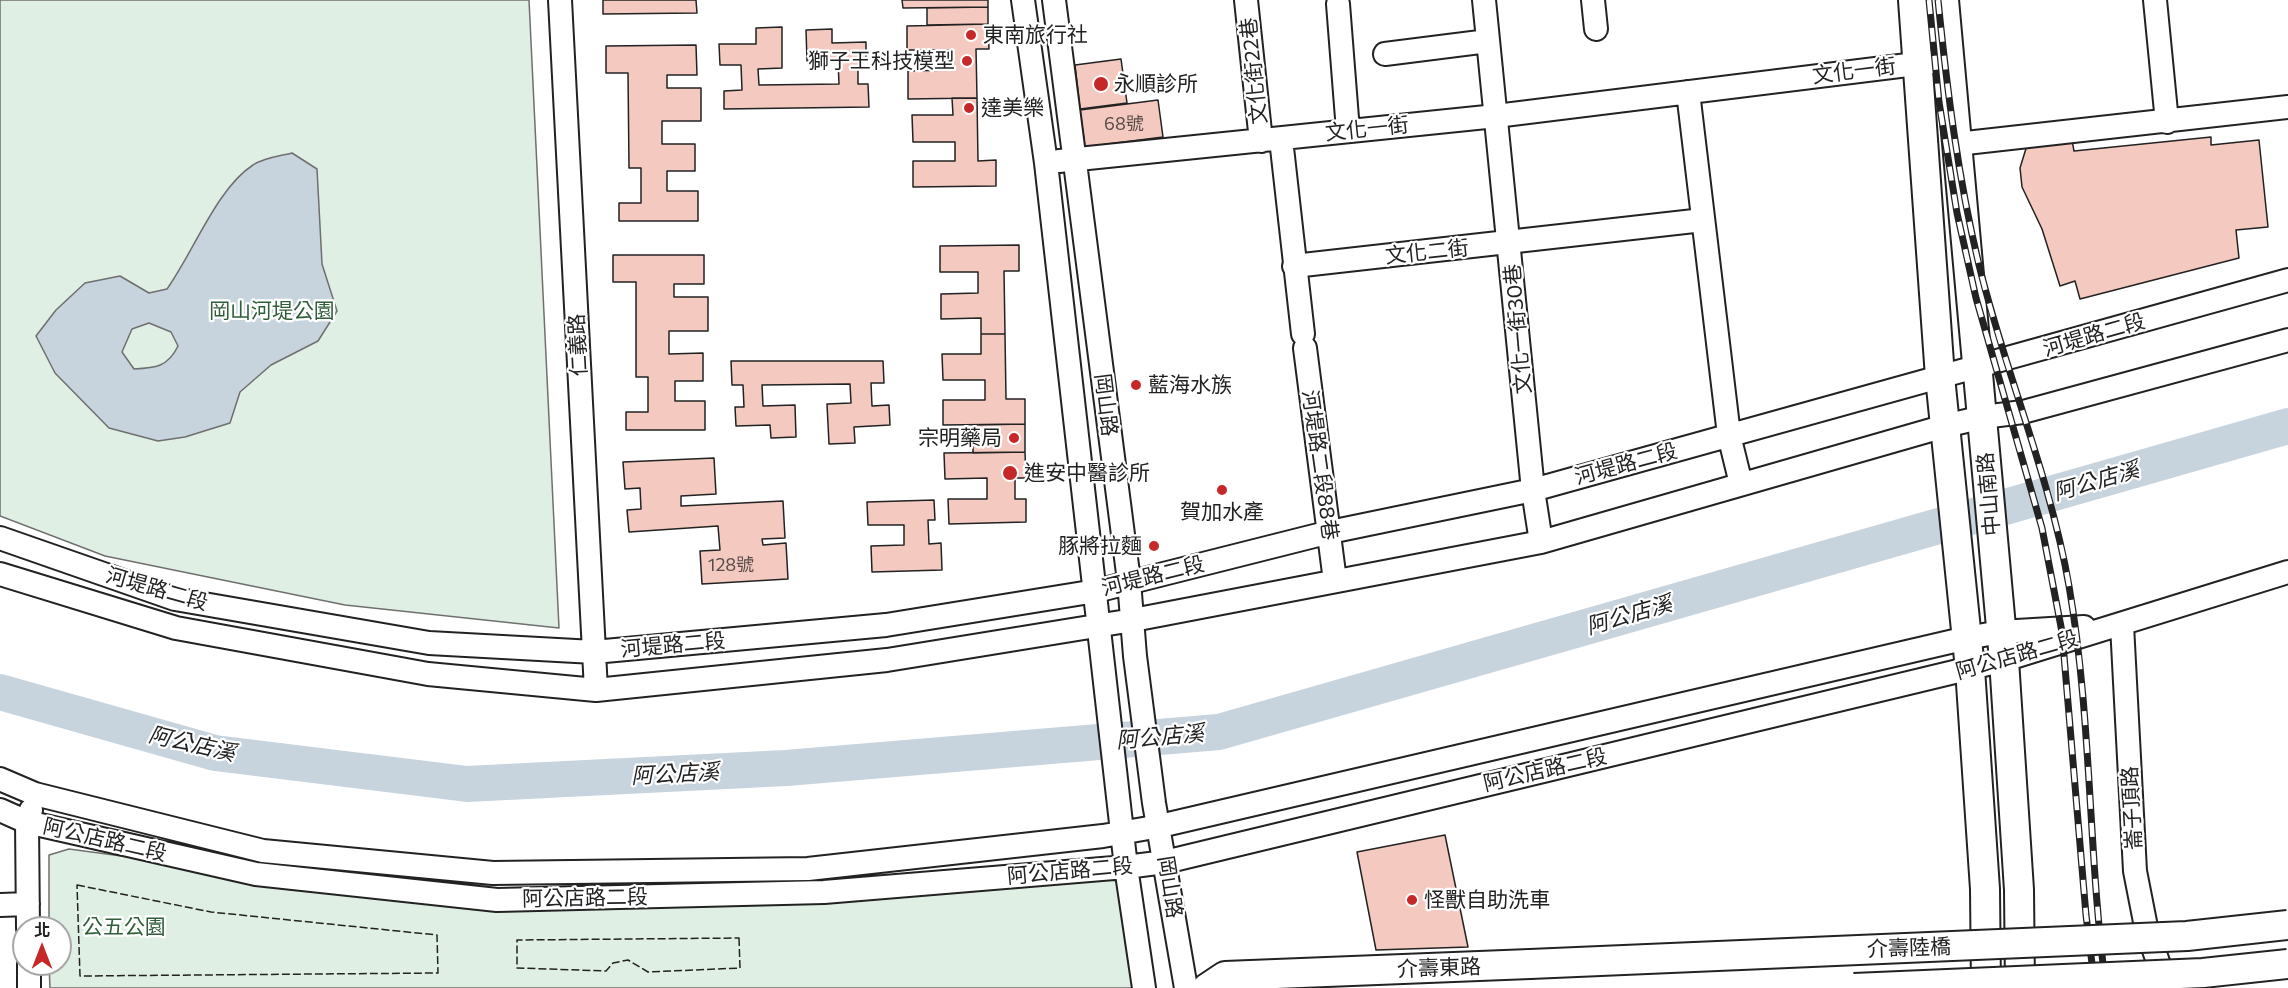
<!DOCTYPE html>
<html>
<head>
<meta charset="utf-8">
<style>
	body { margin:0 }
	#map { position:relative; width:2288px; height:988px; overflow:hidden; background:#fff; font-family:Commissioner,"Noto Sans TC",sans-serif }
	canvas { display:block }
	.north { position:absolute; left:12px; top:916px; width:60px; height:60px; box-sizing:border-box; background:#fff; border:2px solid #a7a7a7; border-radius:50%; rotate:0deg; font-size:16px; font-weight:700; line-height:24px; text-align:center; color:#222 }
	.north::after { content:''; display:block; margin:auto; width:21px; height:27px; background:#c62828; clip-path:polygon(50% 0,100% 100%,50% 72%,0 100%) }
</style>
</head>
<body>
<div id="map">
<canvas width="2288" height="988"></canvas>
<div class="north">北</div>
</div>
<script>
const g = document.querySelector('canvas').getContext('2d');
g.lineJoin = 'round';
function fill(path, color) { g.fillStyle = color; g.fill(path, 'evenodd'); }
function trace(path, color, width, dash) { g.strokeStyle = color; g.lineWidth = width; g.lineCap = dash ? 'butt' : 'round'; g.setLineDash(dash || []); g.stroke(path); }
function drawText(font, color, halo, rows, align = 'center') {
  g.font = font + ' Commissioner,"Noto Sans TC",sans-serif'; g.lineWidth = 4.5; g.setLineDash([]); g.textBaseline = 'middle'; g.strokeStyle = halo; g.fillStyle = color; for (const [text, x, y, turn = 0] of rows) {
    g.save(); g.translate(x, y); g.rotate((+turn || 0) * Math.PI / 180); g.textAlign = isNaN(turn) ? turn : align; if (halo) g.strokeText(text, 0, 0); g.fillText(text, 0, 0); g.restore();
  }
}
const green = new Path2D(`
	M0 0H529L559 628 345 605 105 556 0 516Z
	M69 849 256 874 497 900 1126 867 1144 988H50L49 964H60V928H49V855Z`);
const water = new Path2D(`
	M292 153 317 169 322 264 337 311 318 341 271 365 240 392 230 423 185 437 158 441 109 428 55 373 36 336 56 310 85 283 120 276 149 293 167 289C193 253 217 188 253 165 263 158 280 156 292 153ZM149 323 171 332 178 346C168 367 155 368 134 369L122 352 132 329Z`);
const river = new Path2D(`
	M0 692 215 753 467 784 786 768 1219 732 2288 426`);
const building = new Path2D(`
	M603 0H696L697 13 603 14Z
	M902 0H988V7L903 8Z
	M988 7V24L927 25V8Z
	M988 24 989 49H976L977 98 908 99V71L950 70V50H907V26Z
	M782 27V68L758 69 759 85 839 84 838 61H807L806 30 832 29V43L866 42V61H858V84H868L869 107 724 109V91L742 90 741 65H720L719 44H756V28Z
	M696 45 697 75H667V88H701V121H662V144H695V171H667V191H698V221H619V203H641V168H629L628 73H606V46Z
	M1121 59 1127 103 1080 109 1075 65Z
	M952 98H977L978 161 996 160V186L913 187V161H955V142H913L912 115H953Z
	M1158 100 1163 137 1085 147 1080 110Z
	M2211 137V145L2259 140 2268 227 2236 230 2239 258 2080 299 2075 281 2060 286 2042 229 2022 187 2020 168 2028 142 2072 140 2074 151Z
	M1019 245V271H1004L1005 334H981V318L941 319V294L978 293V272H940V246Z
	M613 255H704V284H674V297H708V331H669V354L703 353V381H675V401H705V430H626V412H648V377H636V282H613Z
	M981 334H1005L1006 399H1025V424L943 425V400H985V380H943L942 354H981Z
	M731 361H883L884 383H871L872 406 889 405 890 425 854 427 855 443 829 444 827 404 851 403 850 384 762 385 763 406 795 405 796 437 771 438 770 425 736 426 735 407H744L743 385H732Z
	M1025 424V452L973 453V425Z
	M1025 452 1026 478H1015V499H1026V522L949 524 948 499H987V478L945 479 944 453Z
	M714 458 716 494 681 496V506L783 501 785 538 762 539 763 545 786 543 788 579 702 584 700 551 720 550 718 526 629 532 627 510 641 509 640 488 625 489 623 462Z
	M934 500 935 520H928L929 544 941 543 942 570 872 572 871 546 904 545V525H868L867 502Z
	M1445 835 1468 947 1376 950 1357 852Z`);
const minor = new Path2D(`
	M560 0 596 690
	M1023 0 1046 163 1126 867 1144 988
	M1054 0 1129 581 1135 656 1154 803 1186 988
	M1246 0 1261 141
	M1484 0 1533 490 1541 542
	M1593 0 1596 29
	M2155 0 2167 122
	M1338 4 1348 131
	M1385 54 1488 41
	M1688 92 1729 435 1741 484
	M1281 139 1303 334
	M1957 144 2288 107
	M1059 161 1496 116 1948 60
	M1294 266 1703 220
	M1305 348 1335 581
	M0 538 175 599 429 643 594 652 886 625 1096 591 1330 532 1533 490 2288 280
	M0 574 176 628 428 674 596 690 887 660 1133 620 1541 542 1945 426 1983 417 2023 412 2288 340
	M2122 625 2135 871 2146 927 2167 988
	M0 779 35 794 263 851 493 873 808 869 1103 836 1160 826 1967 638 2000 632 2084 627
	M0 810 27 822 256 874 497 900 824 892 1126 867 1165 862 2004 660 2288 572
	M0 905 28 904
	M28 928 27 822 31 810
	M29 964V988`);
const major = new Path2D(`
	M1913 0 1940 377 1970 669 1985 889 1986 988
	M1944 0 2004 660 2019 890 2020 988
	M1207 988 1225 976 1530 964`);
const rail = new Path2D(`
	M1929 0 1939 102 1957 213 1976 298 2042 528 2062 632 2086 915 2095 988
	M1938 0C1947 89 1958 178 1979 265 2005 372 2050 476 2069 586 2092 719 2088 855 2106 988`);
const majorBridge = new Path2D(`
	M1530 964 2187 936 2288 925
	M1854 988 2203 973 2288 964`);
const fence = new Path2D(`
	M77 885 211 912 437 935 438 973 80 976Z
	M739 938 740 968 648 972 628 960 613 963 606 971 517 968V940Z`);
const markers = [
	[971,35,6,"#c62828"],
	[967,61,6,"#c62828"],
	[1101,84,8,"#c62828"],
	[969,108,6,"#c62828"],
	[1136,385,6,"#c62828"],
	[1014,438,6,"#c62828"],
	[1010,473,8,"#c62828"],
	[1222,490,6,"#c62828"],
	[1154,546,6,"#c62828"],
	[1412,900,6,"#c62828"]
];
const numberNames = [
	["68號",1124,124],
	["128號",731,565]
];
const poiNames = [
	["東南旅行社",983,35],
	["獅子王科技模型",955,61,"right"],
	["永順診所",1114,84],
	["達美樂",981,108],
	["藍海水族",1148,385],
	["宗明藥局",1002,438,"right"],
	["進安中醫診所",1024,473],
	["賀加水產",1222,512,"center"],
	["豚將拉麵",1142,546,"right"],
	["怪獸自助洗車",1424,900]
];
const streetNames = [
	["文化街22巷",1254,71,-96],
	["文化一街",1854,71,-7],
	["文化一街",1367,129,-6],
	["文化二街",1427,252,-6],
	["文化一街30巷",1518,329,-95],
	["河堤路二段",2094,335,-16],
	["仁義路",578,345,-93],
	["岡山路",1106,405,83],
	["河堤路二段",1626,464,-15],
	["河堤路二段88巷",1320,465,82],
	["中山南路",1989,494,-95],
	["河堤路二段",1153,576,-14],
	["河堤路二段",157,589,16],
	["河堤路二段",673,645,-5],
	["阿公店路二段",2017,655,-16],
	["阿公店路二段",1545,770,-13],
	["崙子頂路",2132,808,-93],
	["阿公店路二段",105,840,13],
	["阿公店路二段",1070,871,-5],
	["岡山路",1170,887,81],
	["阿公店路二段",585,898,-1],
	["介壽陸橋",1909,948,-2],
	["介壽東路",1439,968,-2]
];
const parkNames = [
	["岡山河堤公園",272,311],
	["公五公園",124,927]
];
const waterNames = [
	["阿公店溪",2096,481,-16],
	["阿公店溪",1629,615,-16],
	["阿公店溪",1160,737,-5],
	["阿公店溪",192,744,13],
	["阿公店溪",675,774,-3]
];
fill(green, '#e0efe3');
trace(green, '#6f6f6f', 1.5);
fill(water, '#c7d3dd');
trace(water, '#6f6f6f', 1.5);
trace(river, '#c7d3dd', 36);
fill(building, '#f3c9c0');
trace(building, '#222', 1.5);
trace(minor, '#222', 26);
trace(major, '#222', 32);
trace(minor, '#fff', 22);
trace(major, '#fff', 28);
trace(rail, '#222', 7);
trace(rail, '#fff', 4.5, [14]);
trace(majorBridge, '#222', 32, []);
trace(majorBridge, '#fff', 28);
trace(fence, '#222', 1.5, [8, 3]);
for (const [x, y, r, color] of markers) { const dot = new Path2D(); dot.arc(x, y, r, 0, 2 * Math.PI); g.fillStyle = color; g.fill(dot); trace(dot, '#fff', 2); }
drawText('18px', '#564c4a', null, numberNames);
drawText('21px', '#222', '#fff', poiNames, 'left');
drawText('21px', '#222', '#fff', streetNames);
drawText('21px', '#2f5e38', '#fff', parkNames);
drawText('italic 22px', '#222', '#fff', waterNames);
</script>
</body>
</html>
